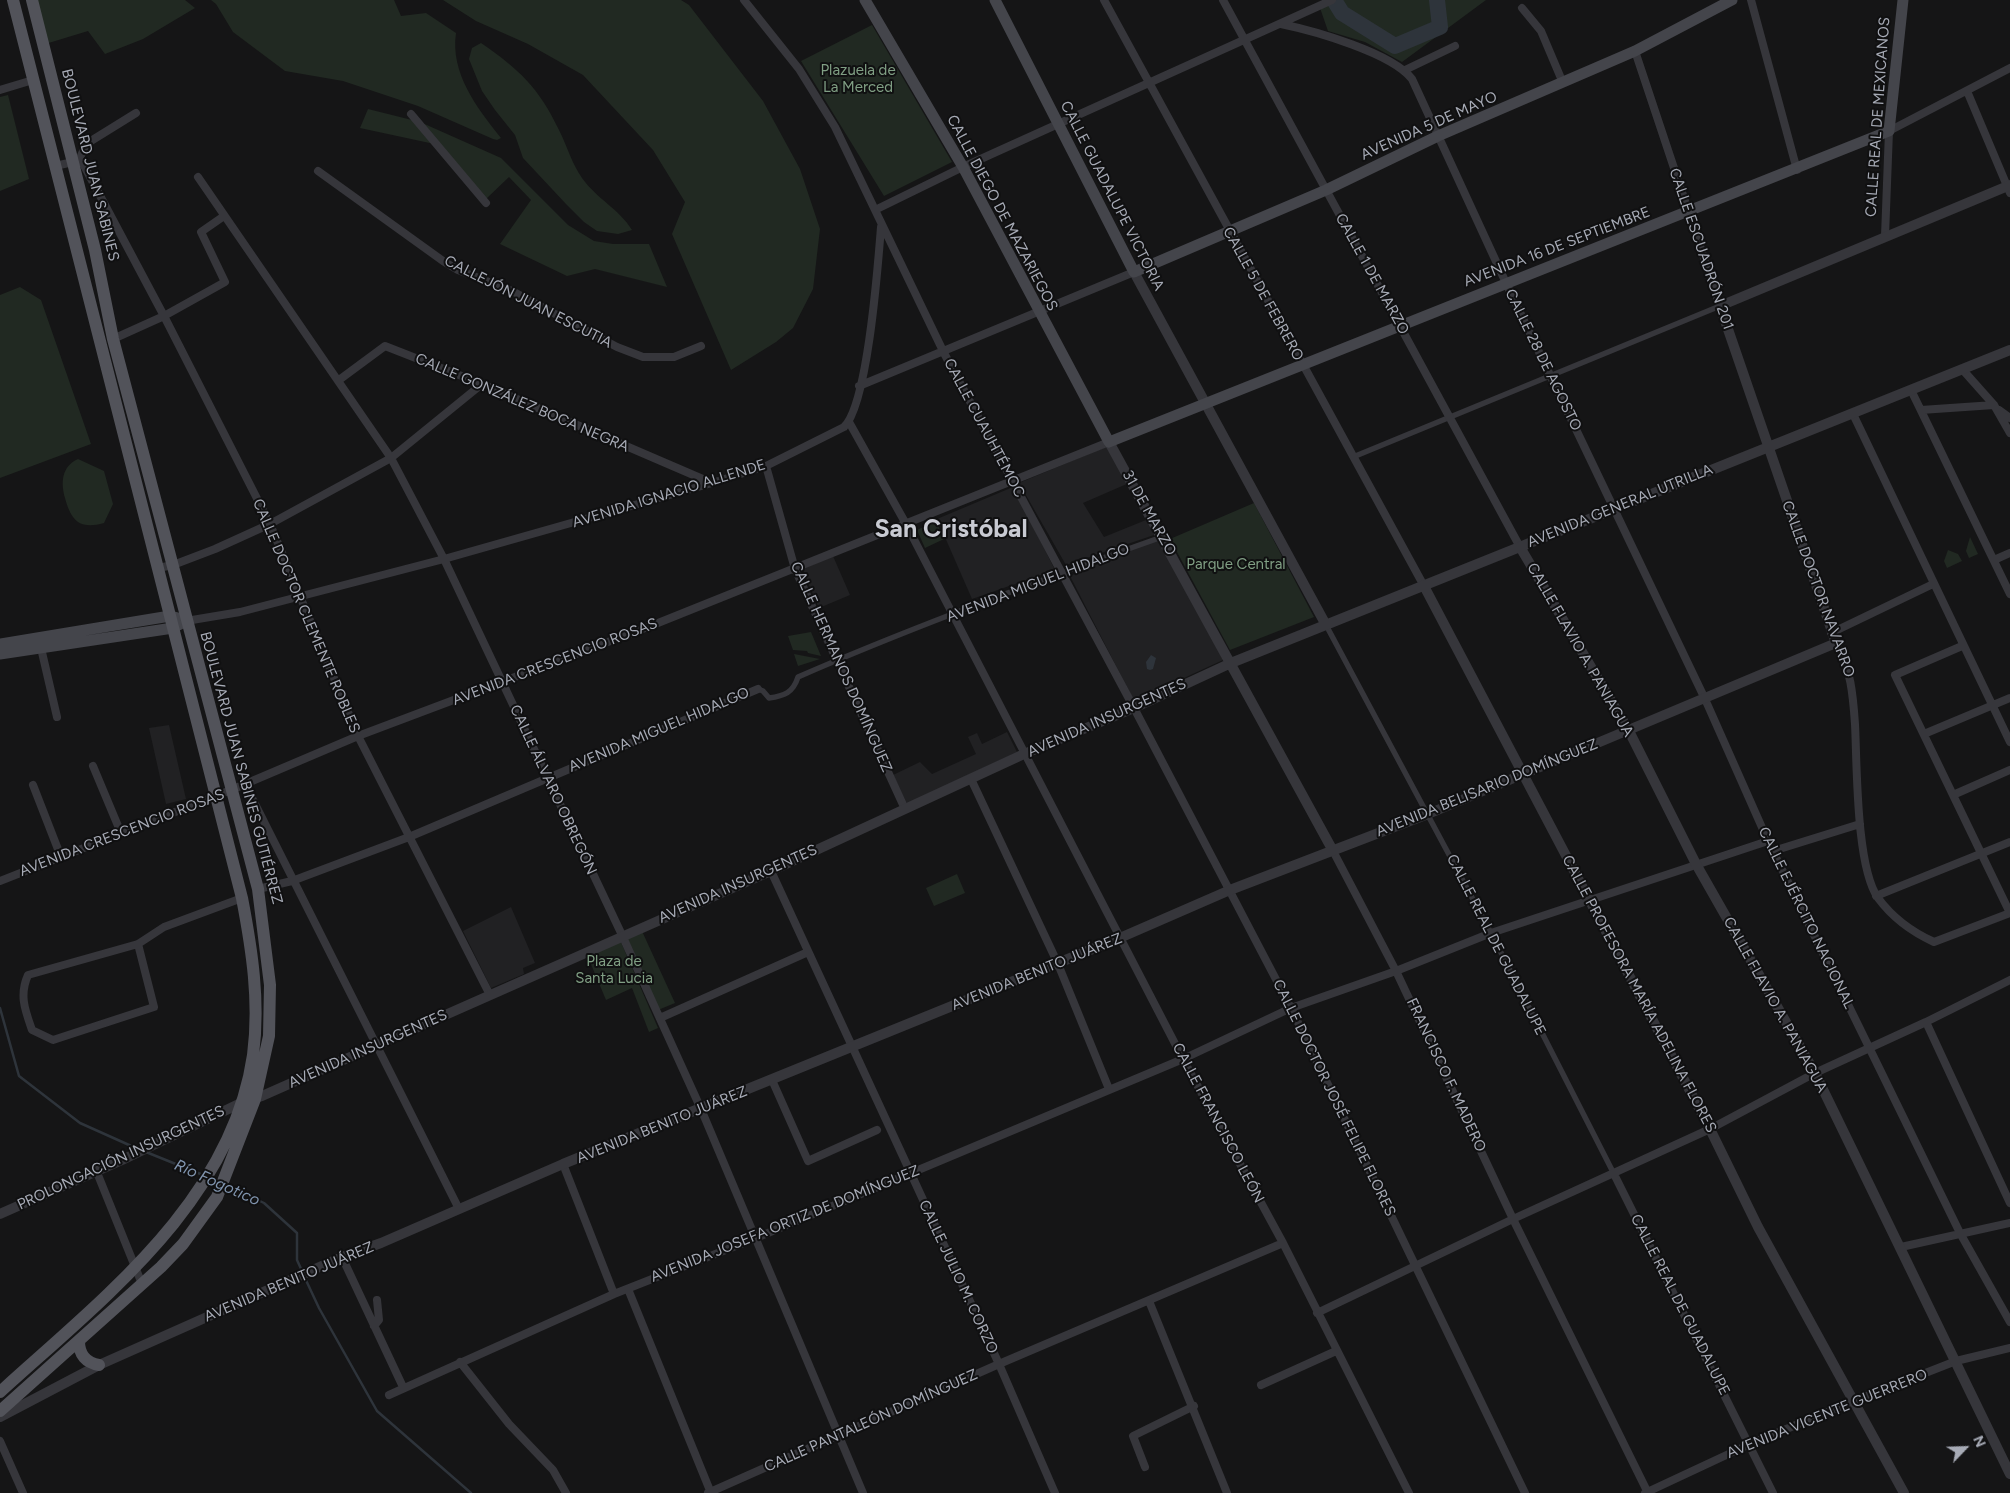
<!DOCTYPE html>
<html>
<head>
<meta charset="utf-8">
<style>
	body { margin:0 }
	#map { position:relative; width:2010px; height:1493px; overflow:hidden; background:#151516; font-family:Figtree,sans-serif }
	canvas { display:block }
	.north { position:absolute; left:1940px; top:1423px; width:50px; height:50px; -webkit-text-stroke:4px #101011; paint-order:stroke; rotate:66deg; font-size:14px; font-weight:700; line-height:20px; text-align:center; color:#a7abb6 }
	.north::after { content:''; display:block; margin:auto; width:18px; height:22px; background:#a7abb6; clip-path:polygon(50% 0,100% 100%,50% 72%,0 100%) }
</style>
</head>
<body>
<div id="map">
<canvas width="2010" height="1493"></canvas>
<div class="north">N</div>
</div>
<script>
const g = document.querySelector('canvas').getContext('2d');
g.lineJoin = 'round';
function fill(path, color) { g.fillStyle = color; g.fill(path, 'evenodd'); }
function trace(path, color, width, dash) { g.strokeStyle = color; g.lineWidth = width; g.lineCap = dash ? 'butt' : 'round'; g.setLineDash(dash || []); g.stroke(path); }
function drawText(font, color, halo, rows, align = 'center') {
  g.font = font + ' Figtree,sans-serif'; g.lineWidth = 4; g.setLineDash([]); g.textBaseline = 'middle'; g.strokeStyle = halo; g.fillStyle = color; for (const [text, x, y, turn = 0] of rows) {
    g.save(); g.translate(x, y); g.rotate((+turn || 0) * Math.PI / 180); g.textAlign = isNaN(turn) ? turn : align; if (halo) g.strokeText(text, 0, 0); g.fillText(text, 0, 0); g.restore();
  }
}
const built = new Path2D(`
	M1108 446 1129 483 1083 503 1104 537 1146 520 1154 535 1066 565 1019 483Z
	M1013 487 1055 570 972 599 937 519Z
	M1161 536 1223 660 1134 701 1070 576Z
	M833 556 850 595 819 608 802 569Z
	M169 725 186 799 166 804 149 728Z
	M1007 732 1017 752 907 804 893 775 920 762 932 774 976 754 968 737 977 733 982 744Z
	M511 907 535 963 523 968 524 974 491 988 463 931Z`);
const green = new Path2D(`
	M32 0H185L195 8 143 39 105 54 88 31 42 45Z
	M211 0H394L401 16 426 13 456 33C450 73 477 108 501 138L497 140 493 139 418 106 343 81 285 71 233 32 216 4Z
	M443 0H681L689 5 763 101 800 169 820 229 813 289 793 328 776 342 731 370 672 234 685 202 653 150 583 75 528 44 476 21Z
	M1337 0H1486L1402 62 1365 42 1328 31 1320 8Z
	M872 25 952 162 884 196 801 61Z
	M481 43C519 69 539 88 559 130 567 146 572 164 582 178 597 199 619 209 632 230L618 234 597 231 584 222 566 204 523 158 515 135 495 110 482 91 469 59 472 48Z
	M8 95 29 179 0 191V97Z
	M368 109 420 122 501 158 568 225 594 241 613 244H649L667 287 595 269 567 276 500 244 531 200 509 177 486 199 439 145 360 128Z
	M20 287 41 300 91 444 0 478V295Z
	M78 459 104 471 113 504 104 523C79 530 71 520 65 498 61 483 61 467 78 459Z
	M1254 503 1314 617 1230 650 1170 539Z
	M936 521 944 539 925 548 917 530Z
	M1970 537 1978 554 1969 558 1966 551Z
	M1948 550 1958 554 1962 561 1947 568 1944 561Z
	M811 632 821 656 808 653 807 651 793 650 788 636Z
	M794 654 820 659 798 666Z
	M957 874 965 893 934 906 926 888Z
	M641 929 675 1003 658 1010 626 939Z
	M620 940 658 1028 649 1032 632 988 606 1000 588 957Z`);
const water = new Path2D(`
	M1151 655 1156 658 1153 669 1150 670 1147 669 1146 662Z`);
const stream = new Path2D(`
	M0 1008 19 1076 80 1123 138 1149
	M146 1152 203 1175
	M227 1185 264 1203 297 1233V1260L302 1271
	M304 1276 319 1308 377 1411 471 1493`);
const river = new Path2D(`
	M1334 0 1342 13 1395 46 1440 27 1437 0`);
const pedestrian = new Path2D(`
	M1353 457 1720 306
	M1326 625 1491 933 1614 1174
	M758 689 763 691 769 698C784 696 793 693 798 677 917 625 1040 580 1162 537`);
const minor = new Path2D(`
	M744 0 799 69 835 127 944 353 1134 708 1291 1008 1525 1493
	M1104 0 1424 586
	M1223 0 1520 547
	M1751 0 1797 170
	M1522 8 1541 31 1563 83
	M1281 24C1315 31 1392 53 1412 79L1506 283 1705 699 1768 841 1960 1233 2010 1322
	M1635 51 1720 306
	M1405 70 1455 46
	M0 90 33 80
	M1967 91 2010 193
	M411 114 486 203
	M80 158 164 316 270 524 358 736 490 995
	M55 166 73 162 80 158 86 144 136 113
	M318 171 443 261 458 270 512 291 617 347 643 357H674L701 346
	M198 177 391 458 444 559 622 935 701 1109 863 1493
	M875 210 963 167 1332 0
	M1885 236 1889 131 2010 68
	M113 339 164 316 225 282 201 232 224 216
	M1962 369 1994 405 2010 433
	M339 380 385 346 482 384 712 483
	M859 386 1134 272
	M1911 390 2010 594
	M1921 410 1994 405
	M1999 410 2010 418
	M1853 414 2010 742
	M849 422 906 524 1183 1059 1283 1243 1409 1493
	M766 466 795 569 905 809
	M1994 560 2010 553
	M158 568 173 565 215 549 270 524 391 458 482 384
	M186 621 240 612 444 559 712 483 766 466 844 427C868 404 878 264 881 227
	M1831 633 1933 584
	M1836 643C1851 669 1853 695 1855 724 1857 764 1856 867 1878 898 1892 917 1912 932 1934 942L2010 913
	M1962 646 1895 675 2010 913
	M41 648 57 717
	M1924 734 2010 698
	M93 766 121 833
	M971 779 1058 964 1109 1089
	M245 784 459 1209
	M33 785 61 857
	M1953 795 2010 770
	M1332 849 1396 971 1513 1219 1648 1493
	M1773 851 1860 824
	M771 871 999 1364 1055 1493
	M0 881 231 790 358 736 653 625 1109 442
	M258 889 292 881 409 837 758 689
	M1876 896 2010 842
	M138 944 154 1007 53 1040 32 1030C25 1010 19 995 28 975L138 944 164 927 242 898
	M660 1018 808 952
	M1926 1022 2010 1203
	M772 1080 808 1161 877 1130
	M563 1164 614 1294
	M96 1170 142 1284
	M1614 1174 1773 1493
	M1901 1247 2010 1223
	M342 1257 403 1387
	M628 1289 711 1493
	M1149 1301 1227 1493
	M1317 1313 1513 1219 1710 1129 1815 1073 1926 1022 2010 980
	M374 1326 379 1320 377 1300
	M460 1362 509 1424 553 1470 566 1493
	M1261 1385 1336 1351
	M389 1395 614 1294 756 1238 1183 1059 1291 1008 1396 971 1491 933 1768 841
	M0 1441 23 1493
	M1145 1467 1133 1436 1194 1406
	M708 1493 999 1364 1283 1243
	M1645 1493 1750 1444 1854 1401 1956 1361 2010 1348`);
const tertiary = new Path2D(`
	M1134 272 1326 625
	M1109 442 1332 849
	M1520 547 1629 731 1696 864 1815 1073 2010 1474
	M1424 586 1710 1129 1758 1227 1904 1493
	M0 1214 122 1160 243 1102 262 1096 771 871 1024 754 1134 708 1231 663 2010 350
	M0 1417 99 1365 342 1257 381 1243 563 1164 1122 937 1230 890 1428 814 1836 643 1720 306 2010 185`);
const secondary = new Path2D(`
	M865 0 963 167 1109 442 1889 131 1903 0
	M995 0 1134 272 1326 190 1438 136 1635 51 1732 0
	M0 644 170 616 178 618
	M0 654 173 628 186 621`);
const primary = new Path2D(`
	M79 1341C79 1355 86 1363 99 1365
	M0 1392C102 1299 232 1201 253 1055 260 1002 252 950 242 898L13 0
	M0 1411 161 1267 183 1244 217 1197 255 1099 269 1036 270 985 258 889 113 339 95 250 32 0`);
const parkNames = [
	["Plazuela de",858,71],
	["La Merced",858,88],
	["Parque Central",1236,565],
	["Plaza de",614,962],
	["Santa Lucia",614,979]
];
const streetNames = [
	["CALLE REAL DE MEXICANOS",1878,117,-86],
	["AVENIDA 5 DE MAYO",1429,126,-24],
	["BOULEVARD JUAN SABINES",90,165,76],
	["CALLE GUADALUPE VICTORIA",1112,196,63],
	["CALLE DIEGO DE MAZARIEGOS",1002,213,62],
	["AVENIDA 16 DE SEPTIEMBRE",1557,247,-21],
	["CALLE ESCUADRÓN 201",1701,249,71],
	["CALLE 1 DE MARZO",1372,274,61],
	["CALLE 5 DE FEBRERO",1263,294,61],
	["CALLEJÓN JUAN ESCUTIA",528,302,27],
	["CALLE 28 DE AGOSTO",1543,360,64],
	["CALLE GONZÁLEZ BOCA NEGRA",522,403,23],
	["CALLE CUAUHTÉMOC",984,428,62],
	["AVENIDA IGNACIO ALLENDE",669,494,-17],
	["AVENIDA GENERAL UTRILLA",1620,506,-22],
	["31 DE MARZO",1149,513,61],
	["AVENIDA MIGUEL HIDALGO",1038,583,-21],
	["CALLE DOCTOR NAVARRO",1818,589,70],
	["CALLE DOCTOR CLEMENTE ROBLES",306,616,67],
	["CALLE FLAVIO A. PANIAGUA",1580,650,60],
	["AVENIDA CRESCENCIO ROSAS",555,662,-21],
	["CALLE HERMANOS DOMÍNGUEZ",841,667,66],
	["AVENIDA INSURGENTES",1107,718,-24],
	["AVENIDA MIGUEL HIDALGO",659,730,-23],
	["BOULEVARD JUAN SABINES GUTIÉRREZ",241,768,75],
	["AVENIDA BELISARIO DOMÍNGUEZ",1487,788,-22],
	["CALLE ÁLVARO OBREGÓN",553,790,65],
	["AVENIDA CRESCENCIO ROSAS",122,833,-21],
	["AVENIDA INSURGENTES",738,884,-24],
	["CALLE EJÉRCITO NACIONAL",1806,918,64],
	["CALLE REAL DE GUADALUPE",1496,945,63],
	["AVENIDA BENITO JUÁREZ",1037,972,-22],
	["CALLE PROFESORA MARÍA ADELINA FLORES",1639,994,62],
	["CALLE FLAVIO A. PANIAGUA",1775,1005,61],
	["AVENIDA INSURGENTES",368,1049,-24],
	["FRANCISCO F. MADERO",1446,1075,65],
	["CALLE DOCTOR JOSÉ FELIPE FLORES",1334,1098,64],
	["CALLE FRANCISCO LEÓN",1218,1123,62],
	["AVENIDA BENITO JUÁREZ",662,1125,-22],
	["PROLONGACIÓN INSURGENTES",121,1158,-25],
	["AVENIDA JOSEFA ORTIZ DE DOMÍNGUEZ",785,1224,-22],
	["CALLE JULIO M. CORZO",958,1277,65],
	["AVENIDA BENITO JUÁREZ",289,1282,-23],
	["CALLE REAL DE GUADALUPE",1680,1305,63],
	["AVENIDA VICENTE GUERRERO",1827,1414,-22],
	["CALLE PANTALEÓN DOMÍNGUEZ",871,1421,-24]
];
const waterNames = [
	["Río Fogotico",217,1183,24]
];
const townNames = [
	["San Cristóbal",951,530]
];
fill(built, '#212123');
fill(green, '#212922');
fill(water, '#2e343b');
trace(stream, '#2e343b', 2.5);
trace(river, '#2e343b', 16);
trace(pedestrian, '#36363b', 5.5);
trace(minor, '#36363b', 8);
trace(tertiary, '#36363b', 10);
trace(secondary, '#44454b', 11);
trace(primary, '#52535a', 12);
drawText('15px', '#809f84', '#101011', parkNames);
drawText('15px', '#a7abb6', '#101011', streetNames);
drawText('italic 16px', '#8195af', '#101011', waterNames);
drawText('bold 25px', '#c8cad2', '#101011', townNames);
</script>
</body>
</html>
